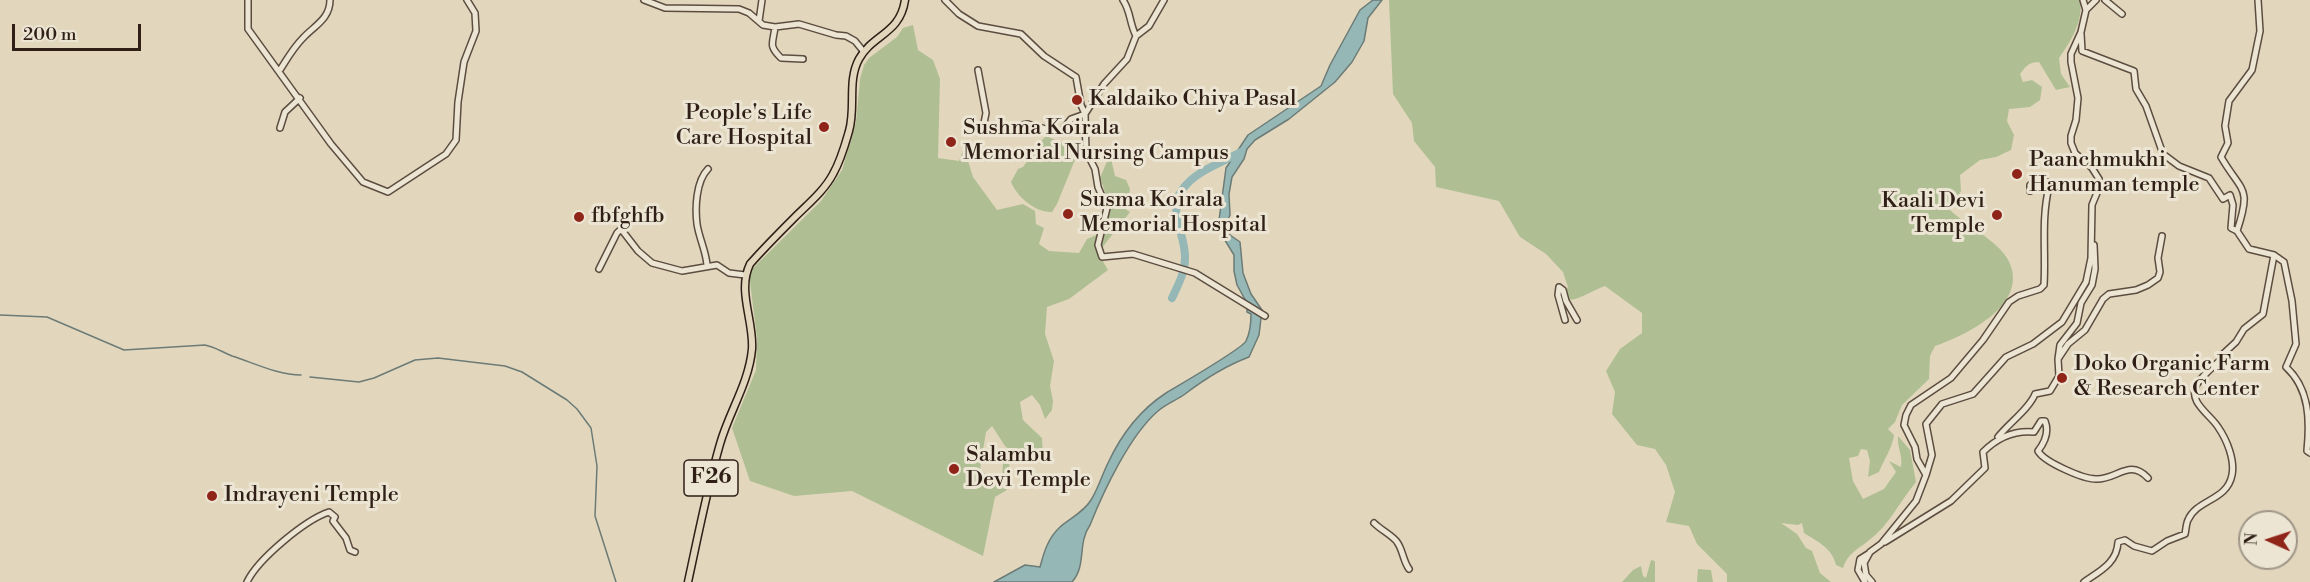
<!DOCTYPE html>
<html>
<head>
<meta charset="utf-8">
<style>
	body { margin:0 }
	#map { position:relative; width:2310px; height:582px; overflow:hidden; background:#e2d7bd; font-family:"Libre Bodoni",serif }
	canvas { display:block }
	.north { position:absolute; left:2238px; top:510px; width:60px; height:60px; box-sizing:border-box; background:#ece5d4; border:2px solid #a09688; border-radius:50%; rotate:273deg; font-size:16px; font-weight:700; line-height:24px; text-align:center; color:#2f1f16 }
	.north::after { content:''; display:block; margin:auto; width:21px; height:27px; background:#8f2418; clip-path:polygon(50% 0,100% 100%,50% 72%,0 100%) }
	.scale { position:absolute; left:12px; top:24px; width:129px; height:27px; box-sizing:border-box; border:3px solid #2f1f16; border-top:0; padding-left:8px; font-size:18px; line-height:21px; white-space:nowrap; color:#2f1f16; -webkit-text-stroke:4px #ece5d4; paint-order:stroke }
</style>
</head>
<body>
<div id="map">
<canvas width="2310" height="582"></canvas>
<div class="north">N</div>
<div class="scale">200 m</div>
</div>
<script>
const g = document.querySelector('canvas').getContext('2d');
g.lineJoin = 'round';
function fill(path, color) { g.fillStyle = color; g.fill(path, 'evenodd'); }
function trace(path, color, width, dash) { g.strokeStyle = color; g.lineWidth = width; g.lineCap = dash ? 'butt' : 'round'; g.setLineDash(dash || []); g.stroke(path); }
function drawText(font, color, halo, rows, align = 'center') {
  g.font = font + ' "Libre Bodoni",serif'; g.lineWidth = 6; g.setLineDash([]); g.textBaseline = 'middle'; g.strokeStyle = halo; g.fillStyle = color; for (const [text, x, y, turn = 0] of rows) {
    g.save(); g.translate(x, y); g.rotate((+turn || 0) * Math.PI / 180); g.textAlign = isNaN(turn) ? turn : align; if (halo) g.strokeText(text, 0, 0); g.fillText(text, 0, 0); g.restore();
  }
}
const green = new Path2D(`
	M1389 0H2080C2084 20 2070 43 2059 58L2061 74 2070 87 2056 90 2039 62C2029 62 2026 66 2020 74L2023 82 2032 80 2042 87 2040 100 2030 107 2009 109 2007 121 2014 135 2011 150 1996 157 1980 160 1960 175 1961 191 1950 210C1965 224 1998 242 2007 258 2033 302 1968 335 1935 346L1930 356 1929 379 1902 405 1895 422 1888 429 1894 435C1892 449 1884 459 1879 472L1868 477 1870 461 1867 450 1861 449 1858 456 1849 458 1853 481 1863 499 1884 489 1896 472 1889 461 1901 467C1903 455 1897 448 1898 436L1910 450 1916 482C1900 501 1889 526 1868 541 1857 550 1847 554 1843 568L1836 565C1832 548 1818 542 1804 533L1802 523 1798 525 1781 523 1797 534 1806 548 1812 551 1820 573 1831 582H1727V574L1697 544 1689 526 1666 522 1675 492 1666 465 1655 449 1637 445 1612 414 1615 392 1606 371 1620 349 1642 333V313L1605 286C1593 290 1579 300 1568 300L1566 289 1568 287 1563 272 1546 254 1520 237 1499 201 1436 187 1435 167 1414 141 1412 123 1393 94Z
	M913 25 918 50 933 60 940 79 938 158 959 161 964 148 973 177 997 210 1023 204 1035 211 1036 224 1044 228 1039 244 1049 251 1079 253 1087 239 1104 232 1110 206 1100 178 1110 154 1115 149 1112 163 1115 176 1126 180 1130 189 1128 204 1119 205 1130 212 1098 253 1108 270 1069 299 1047 307 1045 334 1054 361 1050 386 1053 401 1052 410 1045 419 1040 405 1032 395 1020 402 1023 420 1042 438 1043 459 1021 460 1005 446 992 426 986 432 980 469 992 480 1002 483 1003 461 1009 462 1010 476 1007 490 995 497 983 556 852 491 794 496 750 481 732 428 756 370 757 338 749 274 753 268 821 201 842 170 856 122 860 79 864 65 869 58 897 37 903 28Z
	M1046 136 1079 150 1057 204 1052 212C1036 213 1017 197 1011 182L1018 169 1023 167 1041 141Z
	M1651 560 1655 561V582H1622L1633 570 1641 566 1643 576 1646 578Z
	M1698 569 1711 570 1713 582H1697Z`);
const water = new Path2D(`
	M1373 0H1382L1368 18 1364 41 1352 62 1335 82 1289 119 1255 140 1247 149 1244 159 1232 177 1229 194 1230 215 1227 222 1230 235 1240 242 1243 273 1251 294 1262 310 1259 335 1249 357C1225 366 1206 378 1185 394 1177 400 1166 404 1158 411 1130 435 1104 490 1090 525 1077 544 1087 565 1072 582H994L1025 565 1040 567C1044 552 1048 538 1060 527 1070 518 1083 513 1091 500 1098 489 1102 475 1108 463 1121 435 1140 410 1166 393 1179 385 1242 349 1246 341 1250 333 1251 323 1251 314L1247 312V303L1237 285 1234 271V255L1223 237 1219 220 1226 168 1248 135 1321 86 1330 65 1360 10Z`);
const stream = new Path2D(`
	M0 315 47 317 124 350 205 345C215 347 222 352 232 356 254 363 278 375 301 375
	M310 377 359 382 374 378 415 360 438 358 505 366 522 372 567 400 577 409 591 428 597 466 595 516 616 582`);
const river = new Path2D(`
	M1172 298C1178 285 1185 273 1185 258 1186 236 1167 210 1182 190 1195 171 1221 163 1241 152`);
const minor = new Path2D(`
	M248 0V29L331 144 363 182 388 192 446 154 456 140 458 102 464 62 476 31 475 13 467 0
	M644 0 665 8 739 9 749 13 763 25 775 27 799 24 836 35 846 36 855 41 864 52
	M945 0 959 14 978 26 1021 34 1044 56 1076 77 1081 105 1085 114 1086 151 1095 169 1098 187 1107 208 1098 245 1102 257 1133 254 1195 273 1265 316
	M2105 0 2122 14
	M2086 10 2096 0
	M759 21 762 0
	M775 27C773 44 768 45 781 58L803 59
	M2081 34 2082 51 2134 71 2136 89 2146 106 2163 154 2179 166 2209 178 2223 199 2230 195 2233 205 2231 228 2237 231 2249 249 2274 255 2284 262 2292 301 2296 344 2286 367C2310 389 2310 421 2307 451L2310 453
	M1136 36 1149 26 1164 0
	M280 70C287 59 293 48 303 38 314 26 330 19 330 0
	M978 70 986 113 983 128 991 130 1028 124 1060 133 1071 119 1085 114 1104 84 1127 59 1136 36C1129 22 1131 12 1123 0
	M280 128 285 112 300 98
	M2237 231C2252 186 2242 193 2221 157L2228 143 2225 126 2229 101 2252 70 2260 31 2258 0
	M2094 245 2095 269 2092 285 2081 303 2077 323 2060 345 2058 359 2068 344 2085 330 2103 299 2109 294 2136 290 2148 285 2158 278 2160 272 2158 258 2162 236
	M707 265C706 251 699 238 697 224 695 208 696 181 708 169
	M599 269 617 233 621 229 638 251 652 263 682 271 717 265 729 273 745 275
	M1565 320 1558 295 1559 287 1563 290 1566 301 1577 320
	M2223 354 2236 342 2244 329 2263 314 2274 255
	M1998 437C2008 424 2030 408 2035 394L2050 391 2059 376 2058 359
	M1926 475 1917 459 1915 447 1904 425 1906 415 1911 405 1951 378 1983 340 2009 302 2018 296 2040 289 2044 285C2046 252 2041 219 2049 187L2046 181 2037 180 2030 185V191
	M1374 523C1381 530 1393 536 1397 542 1403 550 1403 561 1409 569
	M1885 542 1951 501 1985 468 1983 452C1997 438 2013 430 2034 432L2041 421H2045C2049 431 2045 442 2038 451 2044 462 2083 479 2096 479 2117 480 2129 458 2148 478
	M247 582C258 559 305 520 329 512L335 517 333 521 346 538 350 550 355 552
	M1865 582 1858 570 1860 559 1868 554
	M1872 582 1866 575 1864 563 1870 552 1881 544 1916 501 1926 475 1932 455 1926 424 1942 404 1973 394 2006 357 2033 344 2062 322 2086 282 2091 258 2092 205 2099 188V179L2092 168 2075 153 2071 143V136L2076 120 2078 98 2071 62V54L2081 32 2086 10 2083 0
	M2084 582C2100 571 2117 563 2118 542L2125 540 2134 546 2152 551 2167 541 2185 534C2186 530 2186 524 2188 520 2197 499 2227 501 2232 475 2235 460 2227 440 2218 427 2210 414 2187 402 2197 384 2204 373 2218 363 2227 354`);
const major = new Path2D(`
	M688 582C698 536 707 489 720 444 729 412 749 383 752 349 754 321 737 291 750 264 764 248 779 233 794 218 808 204 824 191 833 174 841 160 845 145 849 131 856 107 847 81 859 59 873 34 900 34 905 0`);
const markers = [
	[1077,100,6,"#8f2418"],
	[824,127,6,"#8f2418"],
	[951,142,6,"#8f2418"],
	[2017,174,6,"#8f2418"],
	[1068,214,6,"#8f2418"],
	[1997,215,6,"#8f2418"],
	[579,217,6,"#8f2418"],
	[2062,378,6,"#8f2418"],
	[954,469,6,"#8f2418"],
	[212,496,6,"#8f2418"]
];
const shields = [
	[711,478,54]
];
const shieldNames = [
	["F26",711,478]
];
const poiNames = [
	["Kaldaiko Chiya Pasal",1089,100],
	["People's Life",812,114,"right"],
	["Care Hospital",812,139,"right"],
	["Sushma Koirala",963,129],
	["Memorial Nursing Campus",963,154],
	["Paanchmukhi",2029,161],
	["Hanuman temple",2029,186],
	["Susma Koirala",1080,201],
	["Memorial Hospital",1080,226],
	["Kaali Devi",1985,202,"right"],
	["Temple",1985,227,"right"],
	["fbfghfb",591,217],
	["Doko Organic Farm",2074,365],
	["& Research Center",2074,390],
	["Salambu",966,456],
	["Devi Temple",966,481],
	["Indrayeni Temple",224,496]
];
fill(green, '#b0bf93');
fill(water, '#95b8b6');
trace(water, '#6c7b76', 1.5);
trace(stream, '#6c7b76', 1.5);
trace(river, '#95b8b6', 8);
trace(minor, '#5c4d40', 8);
trace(major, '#2f1f16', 9);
trace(minor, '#ece5d4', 5);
trace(major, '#e2d7bd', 6);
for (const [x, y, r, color] of markers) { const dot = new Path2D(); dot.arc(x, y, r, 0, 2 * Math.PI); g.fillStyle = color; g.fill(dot); trace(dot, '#ece5d4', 2); }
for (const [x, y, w] of shields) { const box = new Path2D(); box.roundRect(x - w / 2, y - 18, w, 36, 4.5); g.fillStyle = '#ece5d4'; g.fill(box); trace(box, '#2f1f16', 1.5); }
drawText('bold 21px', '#2f1f16', null, shieldNames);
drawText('22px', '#2f1f16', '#ece5d4', poiNames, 'left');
</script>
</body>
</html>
